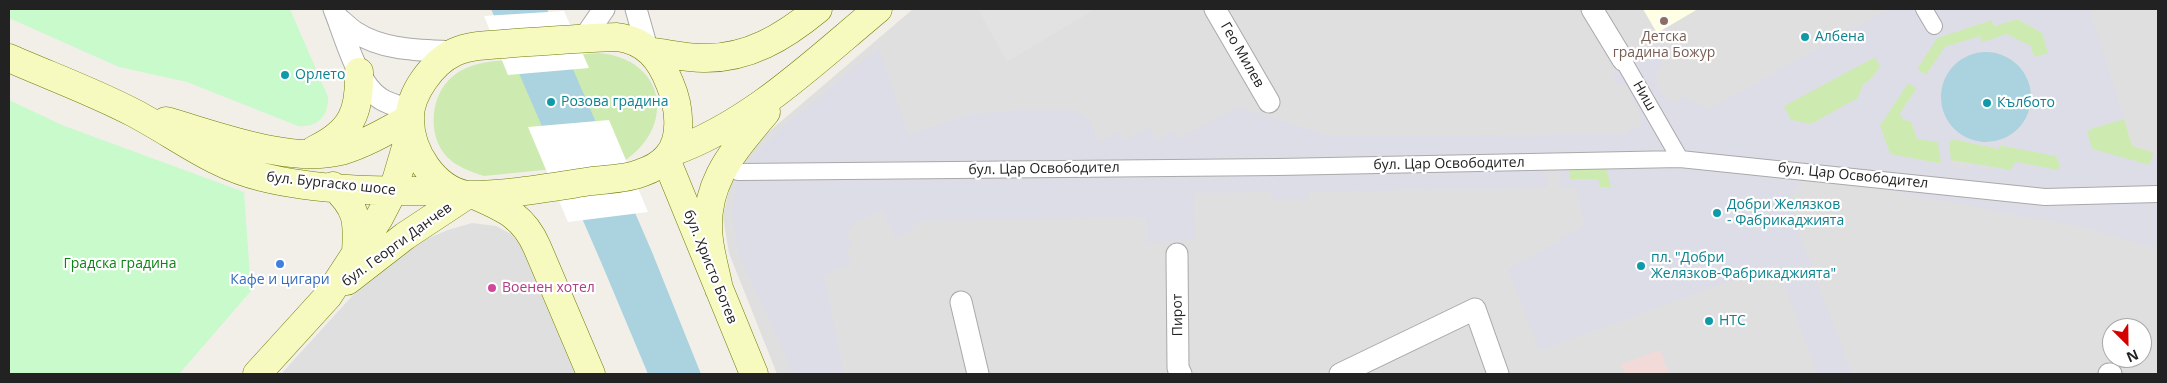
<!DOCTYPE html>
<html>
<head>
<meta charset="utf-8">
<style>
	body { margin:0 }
	#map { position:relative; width:2167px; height:383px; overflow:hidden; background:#f2efe9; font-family:"Open Sans",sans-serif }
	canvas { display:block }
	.frame { position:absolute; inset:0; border:10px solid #222; pointer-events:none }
	.north { position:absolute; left:2102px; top:318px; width:50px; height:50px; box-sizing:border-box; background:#fff; border:1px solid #a7a7a7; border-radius:50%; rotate:157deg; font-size:14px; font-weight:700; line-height:20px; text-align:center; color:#222 }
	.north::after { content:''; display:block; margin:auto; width:18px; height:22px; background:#d40000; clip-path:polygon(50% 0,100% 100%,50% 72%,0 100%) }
</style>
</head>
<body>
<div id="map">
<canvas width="2167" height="383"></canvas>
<div class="frame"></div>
<div class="north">N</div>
</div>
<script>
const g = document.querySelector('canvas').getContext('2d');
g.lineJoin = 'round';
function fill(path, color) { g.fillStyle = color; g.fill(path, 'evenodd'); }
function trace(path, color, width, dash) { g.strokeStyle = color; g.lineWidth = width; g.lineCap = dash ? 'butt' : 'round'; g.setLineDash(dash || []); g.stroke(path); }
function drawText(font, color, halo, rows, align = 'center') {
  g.font = font + ' "Open Sans",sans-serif'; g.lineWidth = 4.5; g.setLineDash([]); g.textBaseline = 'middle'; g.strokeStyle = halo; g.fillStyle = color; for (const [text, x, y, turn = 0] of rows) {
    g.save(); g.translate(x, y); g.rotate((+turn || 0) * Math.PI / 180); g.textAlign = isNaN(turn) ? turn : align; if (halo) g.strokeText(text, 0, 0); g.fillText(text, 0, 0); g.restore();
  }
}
const residential = new Path2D(`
	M913 9H2158V374H777L729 253 723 217 731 180 758 141ZM2112 328H2142V358H2112Z
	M472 223 496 226 511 234 521 246 575 374H281L353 295 396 260 417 243 448 230Z`);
const commercial = new Path2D(`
	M1660 350 1669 374H1625L1621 364Z`);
const education = new Path2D(`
	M1643 9H1698L1657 33Z`);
const grass = new Path2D(`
	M2017 19 2042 33 2049 53 2034 57 1981 42 1980 37 1945 47 1926 75 1917 69 1937 38 1992 20 1994 26Z
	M599 53C666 59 677 127 623 162L484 176C471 172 457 167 447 157 427 136 430 95 452 77 464 66 480 63 495 61Z
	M1875 57 1880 67C1871 80 1864 83 1858 98L1811 124 1791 120 1783 106Z
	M1908 83 1917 88 1900 113 1938 142 1942 164 1890 154 1880 126Z
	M2124 119 2132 146 2154 153 2149 165 2092 149 2087 130Z
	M1953 139 1999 149 1998 145 2056 156 2061 166 2057 170 2016 162 2011 170 1951 160 1949 143Z
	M1606 166 1613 195 1599 201 1570 179V168Z`);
const park = new Path2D(`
	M9 9H290L328 97C329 116 317 128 298 126L187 82 119 67 9 18Z
	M9 100 62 125 244 192 251 291 179 374H9Z`);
const parking = new Path2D(`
	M978 9H1091L1092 11 1007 62Z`);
const plaza = new Path2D(`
	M1888 9H2053L2054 11 2061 9H2090L2124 119 2087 130 2092 149 2149 165 2154 153 2158 154V249L2085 228 1858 185 1801 181 1788 203 1852 374H1817L1777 264 1539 351 1508 269 1558 241 1584 224 1576 188 1559 189 1560 169H1548V188L1310 192V199L1273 201 1272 192 1194 193 1195 239 1147 243 1146 217 918 221 909 232 895 238 883 211 856 222 847 233 852 246 846 249 851 263 824 276 844 374H794L738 253 732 210 737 183 742 172 756 153 781 128 879 48 908 134 971 114 1019 110H1076L1090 122 1100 142 1118 132 1124 141 1148 127 1156 140 1173 130 1179 139 1237 106 1330 136 1625 134 1632 129 1638 128 1642 120 1627 86 1621 85 1618 86 1612 74 1653 49 1662 65 1657 72 1655 80 1666 100 1679 102 1681 96 1709 109ZM2018 19 2042 33 2048 53 2034 57 2031 46 2007 34 1982 42 1980 36 1945 47 1926 75 1917 69 1937 38 1992 20 1994 26ZM1982 51 1996 52 2009 57 2020 66 2028 78 2032 92 2031 106 2025 121 2015 132 2001 140ZM1875 57 1880 67 1872 79 1863 84 1858 98 1811 124 1791 120 1784 106ZM1908 83 1917 89 1900 113 1903 120 1911 121 1917 139 1938 142 1941 164 1890 154 1880 126ZM1953 139 1999 149V145L2056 156 2061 166 2057 170 2016 162 2010 170 1970 164 1966 169 1951 166 1949 143ZM1606 166 1611 187H1600L1598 179H1570V168Z`);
const water = new Path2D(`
	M491 9H547L652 252 701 374H648L601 262Z
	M1941 97a45 45 0 1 1 90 0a45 45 0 1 1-90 0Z`);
const pier = new Path2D(`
	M564 11 589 68 508 75 484 16Z
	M609 120 648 212 568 222 528 127Z`);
const pedestrian = new Path2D(`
	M1924 9 1934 26
	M1623 60 1680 159
	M738 172 1278 167 1680 159 2045 197 2158 194`);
const minor = new Path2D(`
	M334 9C344 33 357 85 381 99 389 104 401 107 410 110
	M636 9 647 48
	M1215 9 1269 102
	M1592 9 1623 60
	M337 17C343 22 349 28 355 32 384 51 422 50 455 52
	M584 38 604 9
	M1177 254 1178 368 1181 374
	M961 302 978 374
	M1340 374 1475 309 1498 374
	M2109 374H2111`);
const secondary = new Path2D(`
	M617 37C646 41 660 58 670 84 679 105 684 139 667 157 661 164 650 170 641 173 627 179 608 179 592 181 552 187 509 195 467 195 434 189 410 151 410 119 409 94 433 62 455 52 473 44 496 45 515 43 549 41 583 38 617 37Z
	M653 52C669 54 687 58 703 58 748 59 784 37 818 9
	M9 58C50 76 94 92 134 113 176 135 214 166 262 177 323 192 391 191 454 191
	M166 121C216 135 289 164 341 151 365 144 387 131 410 118
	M314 150C352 132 360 112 359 72
	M672 152C751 124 814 62 878 9
	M666 159 754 374
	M333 186C358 208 358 222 356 253
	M474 195C503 208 523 215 537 247L591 374
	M347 281 405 236 467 195
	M719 289C716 273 711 257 709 240 702 184 733 152 766 112
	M257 374 328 296 379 218 393 191 411 130`);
const markers = [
	[1664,21,5,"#8d6e63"],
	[1805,37,5,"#0f9aa8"],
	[285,75,5,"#0f9aa8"],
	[551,102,5,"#0f9aa8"],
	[1987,103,5,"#0f9aa8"],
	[1717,213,5,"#0f9aa8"],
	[280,264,5,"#3f7fe0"],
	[1641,266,5,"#0f9aa8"],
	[492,288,5,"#d1479c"],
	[1709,321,5,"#0f9aa8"]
];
const educationNames = [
	["Детска",1664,37],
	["градина Божур",1664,53]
];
const cultureNames = [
	["Албена",1815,37],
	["Орлето",295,75],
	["Розова градина",561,102],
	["Кълбото",1997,103],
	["Добри Желязков",1727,205],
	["- Фабрикаджията",1727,221],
	["пл. \"Добри",1651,258],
	["Желязков-Фабрикаджията\"",1651,274],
	["НТС",1719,321]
];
const streetNames = [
	["Гео Милев",1242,55,60],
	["Ниш",1644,96,60],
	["бул. Цар Освободител",1449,164,-1],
	["бул. Цар Освободител",1044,169,-1],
	["бул. Цар Освободител",1853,176,6],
	["бул. Бургаско шосе",331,184,6],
	["бул. Георги Данчев",397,245,-36],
	["бул. Христо Ботев",710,267,68],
	["Пирот",1178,315,-91]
];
const parkNames = [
	["Градска градина",120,264]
];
const shopNames = [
	["Кафе и цигари",280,280]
];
const hotelNames = [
	["Военен хотел",502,288]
];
fill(residential, '#e0dfdf');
fill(commercial, '#f2dad9');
fill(education, '#ffffe5');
fill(grass, '#cdebb0');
fill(park, '#c8facc');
fill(parking, '#e2e2e2');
fill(plaza, '#dddde8');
fill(water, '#aad3df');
fill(pier, '#fff');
trace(pedestrian, '#a9a9a9', 18);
trace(minor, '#a9a9a9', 23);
trace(secondary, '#707d05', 29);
trace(pedestrian, '#fff', 16);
trace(minor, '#fff', 21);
trace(secondary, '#f7fabf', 28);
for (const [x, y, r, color] of markers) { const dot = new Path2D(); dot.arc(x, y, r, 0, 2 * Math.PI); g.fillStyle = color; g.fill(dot); trace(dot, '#fff', 2); }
drawText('14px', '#785e54', '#fff', educationNames);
drawText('14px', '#0d838f', '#fff', cultureNames, 'left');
drawText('14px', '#222', '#fff', streetNames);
drawText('14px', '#0c8416', '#fff', parkNames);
drawText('14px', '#366cbe', '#fff', shopNames);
drawText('14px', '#b23c85', '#fff', hotelNames, 'left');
</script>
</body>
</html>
